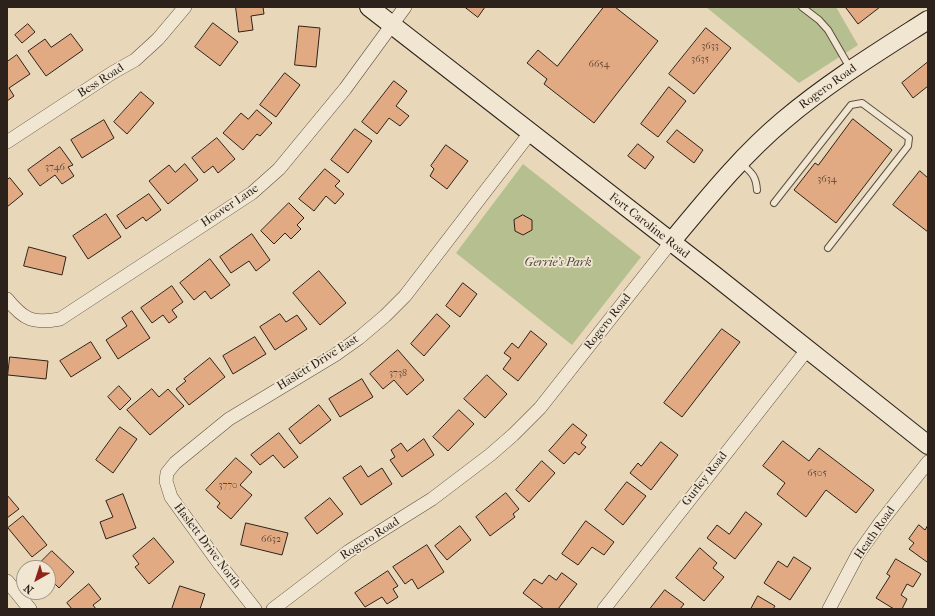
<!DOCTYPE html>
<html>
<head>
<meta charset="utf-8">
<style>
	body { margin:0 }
	#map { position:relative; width:935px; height:616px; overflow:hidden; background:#e8d8b9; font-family:"IM FELL French Canon",serif }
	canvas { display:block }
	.frame { position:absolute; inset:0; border:8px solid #2d221b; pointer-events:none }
	.north { position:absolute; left:16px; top:560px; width:40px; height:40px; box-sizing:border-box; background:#f0e6d2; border:1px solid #a29889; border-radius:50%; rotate:219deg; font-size:11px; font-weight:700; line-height:16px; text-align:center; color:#2d221b }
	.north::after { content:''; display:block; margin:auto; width:14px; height:18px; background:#8f2418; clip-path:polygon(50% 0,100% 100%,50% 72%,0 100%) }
</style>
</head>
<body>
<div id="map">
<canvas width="935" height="616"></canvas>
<div class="frame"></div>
<div class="north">N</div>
</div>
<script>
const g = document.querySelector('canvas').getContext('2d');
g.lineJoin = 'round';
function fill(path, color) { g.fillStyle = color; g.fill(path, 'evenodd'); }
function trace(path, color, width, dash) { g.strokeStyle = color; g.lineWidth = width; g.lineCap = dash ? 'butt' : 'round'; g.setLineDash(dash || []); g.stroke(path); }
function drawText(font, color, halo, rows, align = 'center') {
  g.font = font + ' "IM FELL French Canon",serif'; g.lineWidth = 3.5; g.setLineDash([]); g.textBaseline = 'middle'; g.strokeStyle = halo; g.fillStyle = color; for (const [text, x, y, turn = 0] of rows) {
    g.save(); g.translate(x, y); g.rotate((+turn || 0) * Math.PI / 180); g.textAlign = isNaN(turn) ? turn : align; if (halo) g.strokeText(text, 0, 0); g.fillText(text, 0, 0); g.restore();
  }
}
const green = new Path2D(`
	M706 7H836L858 45 799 83Z
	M523 164 641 257 572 345 456 253Z`);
const building = new Path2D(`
	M236 7H263L264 14 251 16 253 30 239 32Z
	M465 7H485L478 17Z
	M604 7H615L658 41 594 123 544 84 547 79 527 63 538 50 557 66Z
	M847 7H880L858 24 846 8Z
	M213 23 238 42 220 66 195 47Z
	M28 24 35 32 22 43 15 35Z
	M299 26 320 28 316 67 295 65Z
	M706 28 731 48 694 94 669 74Z
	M71 34 83 50 46 76 28 51 45 39 51 47Z
	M17 55 30 74 9 88 14 96 7 101V62Z
	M928 62V86L913 98 902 83Z
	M285 73 300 85 276 117 260 105Z
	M394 81 407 91 396 106 409 116 400 126 389 118 377 134 362 122Z
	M669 87 686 101 658 137 641 124Z
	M141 92 154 103 127 134 114 122Z
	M257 110 272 123 260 136 257 134 243 150 223 133 241 113 248 119Z
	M853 119 892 150 836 223 794 190 815 163 818 165Z
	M104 120 114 138 82 158 71 140Z
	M355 129 372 141 348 173 331 160Z
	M677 130 703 150 694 163 667 142Z
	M217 138 235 159 218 173 213 166 204 173 192 158Z
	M638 144 654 157 645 169 628 156Z
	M446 145 468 161 447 189 430 176 434 169 431 166Z
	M60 147 73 165 68 167 74 176 62 184 55 175 40 186 28 170Z
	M185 164 198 180 168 204 149 181 169 165 175 172Z
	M325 169 340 181 335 186 344 194 335 204 326 196 314 211 299 199Z
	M920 171 928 178V232L893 205Z
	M10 178 23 194 7 207V180Z
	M149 194 161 210 146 221 143 217 126 229 117 216Z
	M289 203 304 218 297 225 301 229 291 239 285 233 274 244 261 231Z
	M106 214 121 237 88 259 73 236Z
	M523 215 532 220V230L523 235 515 231 514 220Z
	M252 234 270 260 256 271 249 261 231 273 220 257Z
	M29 247 66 257 62 275 24 266Z
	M210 259 230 285 211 299 205 291 194 300 180 283Z
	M319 271 346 303 320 325 293 293Z
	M463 283 477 294 460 317 446 306Z
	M172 286 183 302 172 310 177 317 169 323 163 315 152 323 141 308Z
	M132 311 150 338 118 359 106 340 127 326 122 318Z
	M280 314 286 322 297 315 307 329 275 350 260 327Z
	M437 314 450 326 424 356 411 344Z
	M722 329 740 342 682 417 664 403Z
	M531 331 547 344 518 381 503 369 511 358 504 353 512 343 518 348Z
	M255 337 266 354 233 374 223 356Z
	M91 342 101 358 71 377 60 361Z
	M398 350 424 380 407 395 394 380 383 389 370 374Z
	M10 357 48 361 46 379 8 375Z
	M210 358 225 377 189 405 176 389 186 381 184 379Z
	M487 375 507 394 485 418 464 399Z
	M362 379 373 397 340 417 329 399Z
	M119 386 131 399 120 410 108 397Z
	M152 389 159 397 168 389 184 406 150 435 127 410Z
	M319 405 331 420 300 444 289 429Z
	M459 410 474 424 448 451 433 437Z
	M573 424 587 435 581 443 586 447 579 455 575 452 564 464 549 451Z
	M120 427 137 439 113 473 96 460Z
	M279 433 298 457 284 468 273 455 260 465 251 455Z
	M424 439 434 455 402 477 390 460 395 457 391 450 401 443 407 451Z
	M783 441 809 461 819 448 874 490 856 513 826 490 806 517 777 494 785 483 763 466Z
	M661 442 678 455 651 490 630 473 638 463 641 466Z
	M236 458 252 472 240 485 252 495 231 519 217 507 220 503 206 490Z
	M542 461 555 473 529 502 516 490Z
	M361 466 368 477 382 468 392 484 361 505 343 478Z
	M627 482 646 496 623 525 605 510Z
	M506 493 519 509 513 514 515 517 490 536 476 517Z
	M123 494 136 528 106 539 100 522 113 517 106 501Z
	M7 495 19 509 7 518Z
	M330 498 343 514 317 534 305 518Z
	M746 512 762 524 735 559 707 538 717 525 729 534Z
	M23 516 47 545 32 557 8 528Z
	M586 521 614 542 604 555 592 547 578 565 562 554Z
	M246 523 288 533 282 555 241 545Z
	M919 525 925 530 928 525V560L927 562 909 549 914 543 909 539Z
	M460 526 471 540 447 560 435 546Z
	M154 538 174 562 149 584 135 567 139 564 133 556Z
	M427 545 444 572 418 589 412 579 405 584 393 567Z
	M700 548 717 563 713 568 724 577 704 601 676 578Z
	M52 551 74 572 59 588 48 577V568H39L37 566Z
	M794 557 811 568 790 600 764 583 778 561 787 567Z
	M896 559 921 574 913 587 907 584 901 595 907 599 902 609H894L876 598 890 576 887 574Z
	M388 571 398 586 393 589 398 597 387 604 382 597 365 607 355 593Z
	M562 573 577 584 558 609H544L523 593 534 579 542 584 549 575 556 580Z
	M89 584 101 599 93 605 96 609H72L67 603Z
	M180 586 205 594 200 609H172Z
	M665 590 684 604 680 609H650Z
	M758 596 775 606 773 609H751Z`);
const lane = new Path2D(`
	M802 7 819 20 828 30 850 68
	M742 164C752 173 756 176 757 190
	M774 203 851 105 862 103 909 138 908 146 828 248`);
const street = new Path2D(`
	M7 142 112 73 135 60 158 39 185 7
	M7 299C24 320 33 324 60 319L252 193 279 169 345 89 405 7
	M7 581 30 609
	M255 609 218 562 171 497 166 481 167 473 175 463 229 419 335 355 359 338 385 316 405 296 530 133
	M273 609 349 551 432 499 490 455 513 435 540 408 671 242
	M604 609 807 350
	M829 609 858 554 880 523 928 462`);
const secondary = new Path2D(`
	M369 7 714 275 928 445
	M671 242C706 200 741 156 784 120 829 82 878 52 928 20`);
const numberNames = [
	["3633",710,47],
	["3635",700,60],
	["6654",599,65],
	["3746",55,168],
	["3634",827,180],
	["3738",398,374],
	["6505",817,474],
	["3770",228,486],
	["6632",271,540]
];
const streetNames = [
	["Bess Road",101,81,-33],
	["Rogero Road",828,87,-36],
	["Hoover Lane",230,206,-34],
	["Fort Caroline Road",649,226,38],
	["Rogero Road",608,322,-52],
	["Haslett Drive East",318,363,-32],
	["Gurley Road",705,479,-52],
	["Heath Road",875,533,-55],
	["Rogero Road",370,539,-33],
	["Haslett Drive North",207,546,53]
];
const parkNames = [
	["Gerrie's Park",558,263]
];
fill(green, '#b6bf8f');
fill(building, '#e2aa82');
trace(building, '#2d221b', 1);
trace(lane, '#5c5042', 8);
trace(street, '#5c5042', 14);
trace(secondary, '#2d221b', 20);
trace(lane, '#f0e6d2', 6);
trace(street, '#f0e6d2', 13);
trace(secondary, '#f0e6d2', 18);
drawText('10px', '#5a4435', null, numberNames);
drawText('12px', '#2d221b', '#f0e6d2', streetNames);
drawText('italic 12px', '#4f4938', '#f0e6d2', parkNames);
</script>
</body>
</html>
